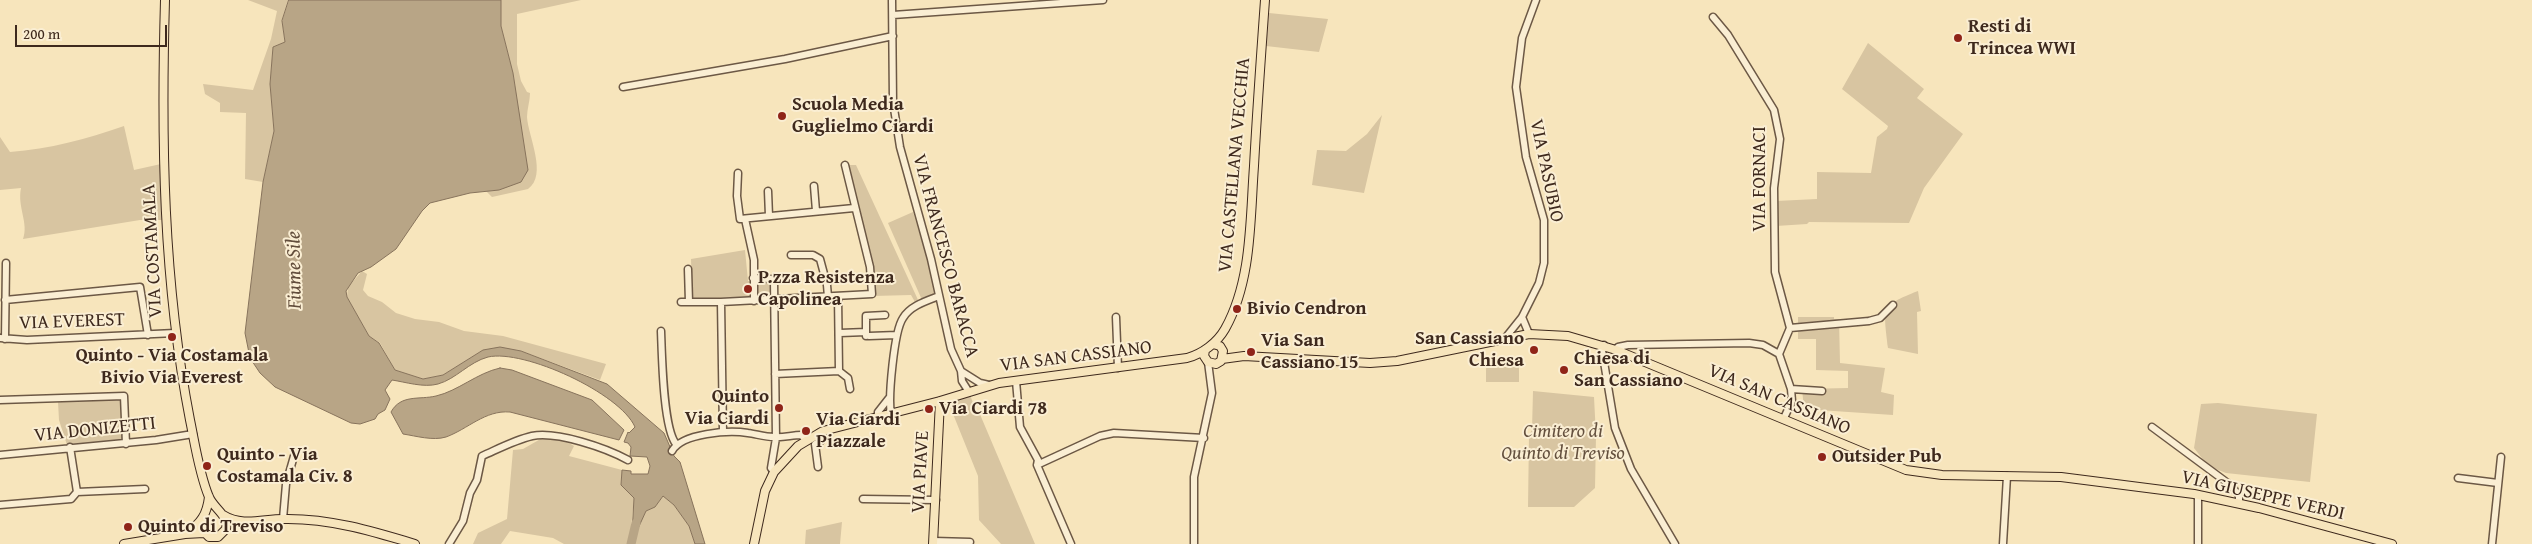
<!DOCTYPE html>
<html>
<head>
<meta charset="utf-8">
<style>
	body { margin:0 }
	#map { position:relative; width:2532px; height:544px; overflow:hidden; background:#f7e5bc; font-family:"Gentium Book Plus",serif }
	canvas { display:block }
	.scale { position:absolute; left:15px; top:25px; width:152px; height:22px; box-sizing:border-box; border:2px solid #3e291d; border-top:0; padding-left:6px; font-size:15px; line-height:18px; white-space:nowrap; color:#3e291d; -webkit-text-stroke:4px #faeed3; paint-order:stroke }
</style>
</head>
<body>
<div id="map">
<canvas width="2532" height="544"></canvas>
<div class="scale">200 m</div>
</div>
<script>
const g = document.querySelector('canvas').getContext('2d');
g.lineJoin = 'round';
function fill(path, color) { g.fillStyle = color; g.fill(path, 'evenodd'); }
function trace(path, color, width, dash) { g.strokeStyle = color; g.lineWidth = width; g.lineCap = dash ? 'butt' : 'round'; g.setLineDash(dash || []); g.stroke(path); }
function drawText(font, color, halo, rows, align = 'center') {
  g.font = font + ' "Gentium Book Plus",serif'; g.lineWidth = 4; g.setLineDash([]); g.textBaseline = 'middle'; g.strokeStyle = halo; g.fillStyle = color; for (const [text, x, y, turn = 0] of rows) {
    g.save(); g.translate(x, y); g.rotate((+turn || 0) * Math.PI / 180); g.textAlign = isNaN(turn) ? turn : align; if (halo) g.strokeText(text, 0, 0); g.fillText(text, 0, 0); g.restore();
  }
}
const green = new Path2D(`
	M248 0H289L282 21 285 42 273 47 270 84 274 131 263 182 245 179 246 113 220 112V103L205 94 203 84 253 90 271 39 277 11Z
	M501 0H581L517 14V64L521 81 527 92 530 93C530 101 527 109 527 117 528 136 548 175 528 189L492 197 486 191 499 190 516 101 513 73 501 26Z
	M1269 13 1328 19 1319 52 1266 46Z
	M1868 43 1924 89 1917 98 1963 134 1924 188 1909 223 1809 222 1807 224 1776 226V201L1817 199V172L1871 173 1877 137 1887 129 1888 126 1842 89Z
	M1382 115 1364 193 1312 185 1317 150 1346 151 1367 134Z
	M124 126 134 170 161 164 162 220H140L23 239C29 223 17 207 21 188L0 190V137L10 152C50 149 86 139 124 126Z
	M846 165H856L919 302H915L911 295 873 296Z
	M913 212 930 268 935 293 922 300 888 223Z
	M745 250 748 281 770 282 771 298 692 299 691 259Z
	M362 271 367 274 363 290 368 296 382 302 396 313 415 319 439 322 464 331 503 336 606 364 600 380 521 351 483 350 443 375 423 379 395 370 380 343 369 336 347 297 348 287Z
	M1918 291 1921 311 1917 312 1918 354 1888 348C1884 309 1879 306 1918 291Z
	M1798 317H1834V319H1839L1840 363 1885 368 1881 392 1894 395 1893 415 1804 409 1802 389 1848 388V371L1816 370V339H1798Z
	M1486 367H1519V382H1486Z
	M1533 391 1594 397 1596 436 1595 488 1574 507H1528L1529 435 1532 430Z
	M970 395 977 413 979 412 1035 544H1001L979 520 978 476 951 409 946 406V403Z
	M122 399 124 438 116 441 67 445 59 420 58 402Z
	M2218 403 2317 414 2310 482 2226 473 2208 466 2194 448 2201 404Z
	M544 437 564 440 574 446 569 456 622 470 621 485 634 498 631 528 635 534 646 511 655 507 663 496 674 505 689 526 695 544H564L553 538 510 531 501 544H473L478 533 507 519 513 450 523 449Z
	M842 522 840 544H805L806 530Z`);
const water = new Path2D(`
	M289 0H501V26L513 73 528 170 521 182 499 190 470 193 430 203 422 211 396 249 371 267 358 273 346 291 347 297 369 336 379 343 395 370 423 379 443 375 483 350 500 347 521 351 607 384 664 433 674 456 680 462 705 544H695L689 526 674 505 663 496 655 507 646 511 635 535 632 534 634 498 621 485 622 470 631 471V474H648L650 466 647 457 630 456 631 447 628 443 624 442 628 432 629 433 635 427C620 393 524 349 488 357 469 362 456 379 438 384 424 388 405 382 392 380L385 390 390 399 385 410 378 414 375 419 360 424 351 423 275 387 260 373 250 358 245 333 263 182 274 131 270 84 273 47 285 42 282 21Z
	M500 368 512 370 592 400 624 430 619 440 510 412C485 410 468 429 446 437 433 441 416 436 403 434L391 412C401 394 419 400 436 396 458 391 477 373 500 368Z`);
const river = new Path2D(`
	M631 544 636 523`);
const minor = new Path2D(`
	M892 0 893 102 900 147 931 259 951 349 961 371 962 381 969 392
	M893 15 1103 0
	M1713 17 1728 35 1774 110 1780 139 1774 188 1775 272 1790 328
	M623 87 785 59 893 36
	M738 173 737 196 740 219 854 208
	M814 186 816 211
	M768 191 769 216
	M745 219 754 260V301
	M791 255H813L820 259 827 285 828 297
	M688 269 689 302
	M753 278 771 279 774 281 776 438 771 468 774 472
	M5 300 140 287 148 335
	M681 302H721
	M1116 317 1118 368
	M1522 317 1529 334
	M661 331C662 355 663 428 676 444
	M840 333 866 332
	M866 336V316L885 315
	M869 336 897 335
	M1506 337 1522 317 1539 283 1544 263V220L1526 157 1516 87 1522 38 1536 0
	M0 338 27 340 175 333
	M5 339 6 263
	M1604 345 1602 350 1615 428 1631 469 1675 544
	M1616 350 1618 347 1628 345 1749 343 1763 345 1779 354
	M839 371 848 378 850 389
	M961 371 980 383 989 385
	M775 374 839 371 838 296
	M1016 381 1020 427 1038 460 1037 465 1071 544
	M1791 389 1822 391
	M0 400 124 396 126 444
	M891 414C888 398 894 331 903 318 910 306 926 301 939 296
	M878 417V412L889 398
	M1784 418 1792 401 1791 389 1779 354 1790 328 1869 321 1880 318 1893 305
	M2152 427 2229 484 2239 495V503
	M723 432 721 302 872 294 870 267 845 165
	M672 451C682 433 729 430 748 433 756 434 765 437 774 437 783 438 792 435 801 435L806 440
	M0 455 156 440 193 434
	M1037 465 1100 436 1114 433 1204 438
	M818 467 815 444 822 440 819 433
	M2458 478 2498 483
	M77 492 145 489
	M863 499 936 500
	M0 505 71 499 77 492 70 447
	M283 519 286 484 294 456
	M934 541 970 542
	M449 544 463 521 470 493 477 480 482 456C498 449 515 440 532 436 557 431 606 448 628 460
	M1194 544V477L1212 393 1208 362
	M2003 544 2007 476
	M2198 544V495
	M2492 544 2501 457`);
const major = new Path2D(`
	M165 0C161 141 163 281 190 420 195 444 199 473 209 497 214 509 229 515 226 529L218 537H209L202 530 201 522
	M1205 350 1204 356 1208 362 1216 364 1221 361 1223 351 1220 346 1213 344
	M1222 359 1244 356 1370 363 1397 361 1529 334 1568 336 1616 350 1906 470 1942 475 2061 477 2194 494 2259 508 2392 544
	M223 515C242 527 263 519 283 519 329 518 372 531 415 544
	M186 533C201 524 207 514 209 497
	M124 544 185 534 204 533
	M754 544 765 491 774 472 798 446 823 431 940 401 999 383 1187 358C1202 354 1217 343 1225 329 1252 281 1250 220 1254 166 1257 111 1261 55 1265 0
	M933 544 940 401`);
const markers = [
	[1958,38,5,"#8f2418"],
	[782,116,5,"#8f2418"],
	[748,289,5,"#8f2418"],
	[1237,309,5,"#8f2418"],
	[172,337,5,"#8f2418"],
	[1534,350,5,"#8f2418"],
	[1251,352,5,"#8f2418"],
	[1564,370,5,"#8f2418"],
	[779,408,5,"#8f2418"],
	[929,409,5,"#8f2418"],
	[806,431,5,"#8f2418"],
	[1822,457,5,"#8f2418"],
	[207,466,5,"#8f2418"],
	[128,527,5,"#8f2418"]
];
const poiNames = [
	["Resti di",1968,27],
	["Trincea WWI",1968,49],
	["Scuola Media",792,105],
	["Guglielmo Ciardi",792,127],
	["P.zza Resistenza",758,278],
	["Capolinea",758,300],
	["Bivio Cendron",1247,309],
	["San Cassiano",1524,339,"right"],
	["Chiesa",1524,361,"right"],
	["Via San",1261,341],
	["Cassiano 15",1261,363],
	["Quinto - Via Costamala",172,356,"center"],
	["Bivio Via Everest",172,378,"center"],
	["Chiesa di",1574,359],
	["San Cassiano",1574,381],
	["Quinto",769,397,"right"],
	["Via Ciardi",769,419,"right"],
	["Via Ciardi 78",939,409],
	["Via Ciardi",816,420],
	["Piazzale",816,442],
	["Quinto - Via",217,455],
	["Costamala Civ. 8",217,477],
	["Outsider Pub",1832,457],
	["Quinto di Treviso",138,527]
];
const streetNames = [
	["VIA CASTELLANA VECCHIA",1235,165,-85],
	["VIA PASUBIO",1546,171,78],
	["VIA FORNACI",1760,179,-90],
	["VIA COSTAMALA",153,251,-93],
	["VIA FRANCESCO BARACCA",945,256,75],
	["VIA EVEREST",72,322,-2],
	["VIA SAN CASSIANO",1076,357,-7],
	["VIA SAN CASSIANO",1779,400,23],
	["VIA DONIZETTI",95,430,-6],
	["VIA PIAVE",921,472,-87],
	["VIA GIUSEPPE VERDI",2263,496,13]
];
const parkNames = [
	["Cimitero di",1563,432],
	["Quinto di Treviso",1563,454]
];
const waterNames = [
	["Fiume Sile",295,270,-91]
];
fill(green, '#d8c5a1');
fill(water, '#b8a586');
trace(water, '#87735c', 1);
trace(river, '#b8a586', 9);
trace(minor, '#6c5845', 9);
trace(major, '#3e291d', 10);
trace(minor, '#faeed3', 6);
trace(major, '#f7e5bc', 8);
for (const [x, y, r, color] of markers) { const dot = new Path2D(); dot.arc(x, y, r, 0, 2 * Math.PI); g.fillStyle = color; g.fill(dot); trace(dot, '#faeed3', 2); }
drawText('bold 19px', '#3e291d', '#faeed3', poiNames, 'left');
drawText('19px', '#3e291d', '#faeed3', streetNames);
drawText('italic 19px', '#64503e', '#faeed3', parkNames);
drawText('italic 20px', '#634e3c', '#faeed3', waterNames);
</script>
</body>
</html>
